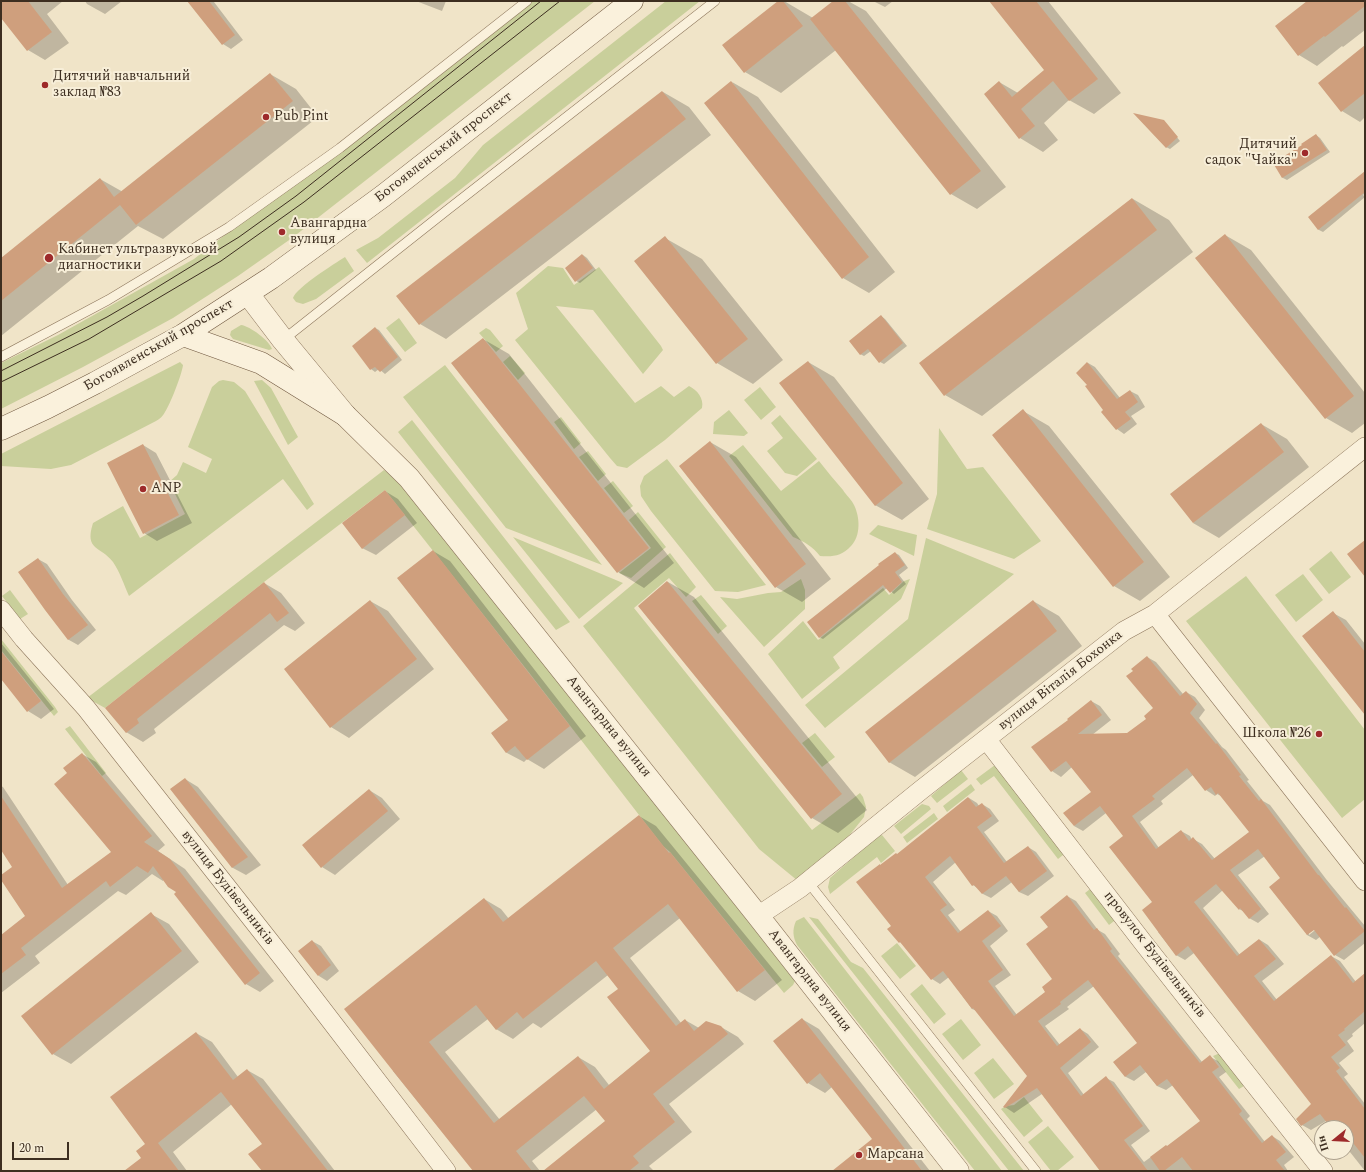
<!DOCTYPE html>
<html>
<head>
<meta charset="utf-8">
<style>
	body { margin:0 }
	#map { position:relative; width:1366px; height:1172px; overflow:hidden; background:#f0e4c8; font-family:Spectral,serif }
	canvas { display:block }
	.frame { position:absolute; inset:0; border:2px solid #3d2e20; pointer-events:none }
	.north { position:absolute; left:1314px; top:1120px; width:40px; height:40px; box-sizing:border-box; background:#f7eed8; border:1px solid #ada18e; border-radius:50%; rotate:252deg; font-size:11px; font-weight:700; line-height:16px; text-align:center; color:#3d2e20 }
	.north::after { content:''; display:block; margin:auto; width:14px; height:18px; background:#9e2a2b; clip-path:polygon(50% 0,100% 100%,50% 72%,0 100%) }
	.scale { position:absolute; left:12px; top:1142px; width:57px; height:18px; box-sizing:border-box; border:2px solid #3d2e20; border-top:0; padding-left:5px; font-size:12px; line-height:14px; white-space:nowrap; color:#3d2e20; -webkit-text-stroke:3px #f7eed8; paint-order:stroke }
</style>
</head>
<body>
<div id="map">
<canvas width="1366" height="1172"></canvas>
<div class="frame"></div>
<div class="north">Пн</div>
<div class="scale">20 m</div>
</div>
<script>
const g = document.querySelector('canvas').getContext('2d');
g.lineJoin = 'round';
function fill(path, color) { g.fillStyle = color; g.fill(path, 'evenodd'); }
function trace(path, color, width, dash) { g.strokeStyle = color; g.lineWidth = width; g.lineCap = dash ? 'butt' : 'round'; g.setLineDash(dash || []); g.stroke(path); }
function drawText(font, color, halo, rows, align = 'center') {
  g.font = font + ' Spectral,serif'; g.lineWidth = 4; g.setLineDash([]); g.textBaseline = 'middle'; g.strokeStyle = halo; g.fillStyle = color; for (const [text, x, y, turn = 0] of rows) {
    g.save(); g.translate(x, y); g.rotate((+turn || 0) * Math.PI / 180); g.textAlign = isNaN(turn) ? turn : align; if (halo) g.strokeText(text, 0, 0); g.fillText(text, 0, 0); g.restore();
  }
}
const green = new Path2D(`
	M526 1H595L292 238 238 276 173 318 83 367 1 409V363L58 335 194 259Z
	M666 1H700L367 263 356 250 378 238 455 178 483 145Z
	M345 257 354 271 316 299 303 304 296 302 293 298C297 287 334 264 345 257Z
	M548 266 563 268 574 285 599 267 661 346 663 350 643 374 593 310 556 306 635 403 661 386 674 397 689 386C697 390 704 398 702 408L665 440 627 468 617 466 610 458 515 340 528 329 516 293Z
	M399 318 417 343 405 352 386 328Z
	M241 325C250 326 270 341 272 349L269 350 233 339 230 335 231 331Z
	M486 328 490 330 503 346 496 352 479 333Z
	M510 356 525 373 518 380 503 362Z
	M180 362 183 365C182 374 170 405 165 412 163 416 160 419 156 421L71 465 51 469 1 466V454Z
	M445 365 602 565 506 528 403 397Z
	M223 380 234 382 245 391 314 504 307 510 283 479 129 596C124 585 120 572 113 562 101 546 84 551 93 523L123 506 140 538 185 514 169 482 177 475 183 462 206 473 212 459 188 447 212 387 219 381Z
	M262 380 271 388 298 437 288 445 254 381Z
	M760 387 776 407 761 420 744 400Z
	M729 410 748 433 744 436 713 434 714 422Z
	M780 415 817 459 797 476 785 473 767 451 783 438 771 423Z
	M561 417 581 443 574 449 554 422Z
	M412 420 570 622 556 630 398 432Z
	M939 428 967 469 983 467 1041 541 1014 559 927 529 937 494Z
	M743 445 781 491 819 461C827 471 835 481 843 490 846 495 852 500 854 505 860 517 861 536 851 546 842 556 833 557 820 556 812 546 805 542 793 537L729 456Z
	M588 451 606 474 598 481 579 457Z
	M667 459 766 585 738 592 715 591 651 511 641 496 640 486 644 476Z
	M384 470 402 483 795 981 793 985 784 993 670 852 663 846 527 670 385 490 264 582 105 708 87 698Z
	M613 481 633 506 624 513 604 488Z
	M638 512 666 547 631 578 619 573 651 548 629 520Z
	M878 525 917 535 914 556 869 534Z
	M513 537 623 583 579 619Z
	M926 538 1014 574 825 728 805 705 908 619Z
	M1331 551 1351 577 1329 594 1309 569Z
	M670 553 696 587 686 597 669 578 634 608 812 830 860 793 863 797 866 807 864 817 848 837 798 881 759 849 583 626Z
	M1303 574 1323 600 1296 622 1275 595Z
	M1246 576 1365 730V799L1342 818 1186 621Z
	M801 579 805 590V609L764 647 720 597 737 599 768 593 781 592Z
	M910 579 901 599 833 657 840 668 802 699 768 654 803 621 818 640 883 588 889 595 904 581Z
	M10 590 28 614 20 619 2 596Z
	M701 595 727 626 718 634 692 601Z
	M1 639 55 707 58 712 54 716 1 650Z
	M70 726 106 773 102 776 65 729Z
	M815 733 835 757 822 767 802 743Z
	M995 765 1068 851 1058 859 994 776 981 785 976 779Z
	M961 770 968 779 937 803 931 796Z
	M971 784 975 790 947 812 943 806Z
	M922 804 929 806 931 809 901 834 894 826Z
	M934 813 938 819 907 843 903 837Z
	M882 835 895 851 881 863 877 857 830 894 828 887 830 878 877 837Z
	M1094 886 1118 918 1109 925 1085 893Z
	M804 917 1002 1171H975L797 945C793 937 792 930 796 921Z
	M809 917 818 919 851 962 863 968 1024 1171H1009Z
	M897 943 916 966 900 979 881 956Z
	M922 984 946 1014 934 1024 910 994Z
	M961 1019 981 1045 963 1060 942 1034Z
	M1220 1053 1249 1083 1239 1089 1213 1056Z
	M993 1058 1014 1084 994 1099 974 1073Z
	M1024 1097 1043 1121 1024 1137 1001 1109 1006 1106 1014 1105Z
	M1048 1126 1074 1157 1057 1171H1051L1028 1142Z`);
const shadow = new Path2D(`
	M1 1H63L47 14 69 43 45 60 28 50 1 16Z
	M85 1H122L105 14 87 4Z
	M200 1H211L214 2 243 40 231 49 223 44Z
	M416 1H446L442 11Z
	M779 1H784L813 18 834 1H848L866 11 1006 187 977 209 951 194 836 50 781 93 745 72Z
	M873 1H893L885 7Z
	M990 1H1048L1121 93 1094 114 1069 100 1044 123 1058 140 1043 152 1020 138 999 82 1018 93 1046 70Z
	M1308 1H1365V30L1343 47 1342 46 1317 66 1299 55Z
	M1365 46V117L1360 122 1342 111 1319 83Z
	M270 74 296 89 318 117 163 239 138 226 1 336V259L100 179 123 192Z
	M732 82 758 97 895 272 869 293 843 278Z
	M663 92 689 107 711 135 446 339 420 324Z
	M1164 121 1180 141 1170 149 1166 147Z
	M1316 135 1320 138 1330 152 1287 180 1283 178 1274 163 1303 146Z
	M1365 172V193L1363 195 1365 197 1323 232 1319 230 1309 217Z
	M1133 199 1169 220 1193 252 982 416 945 395Z
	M1225 235 1251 250 1365 393V423L1352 433 1326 418Z
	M665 238 702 259 783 360 753 384 717 363Z
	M583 255 587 258 596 270 580 283 576 281Z
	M881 316 885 319 907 346 884 364 880 362 871 351 864 356 860 354Z
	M375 328 379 330 402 360 385 374 379 369 375 372 371 369 353 346Z
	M483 339 509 354 674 563 644 588 618 572 453 364Z
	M808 362 834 377 929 499 902 520 875 505Z
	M1088 363 1095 367 1120 398 1130 391 1138 395 1145 407 1131 416 1137 424 1124 434 1117 429 1088 385Z
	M1023 411 1049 426 1170 577 1140 601 1114 586Z
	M1261 424 1287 439 1309 467 1219 538 1193 523Z
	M710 442 736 457 831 579 802 602 776 587Z
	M143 445 156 453 192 523 157 541 144 533Z
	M385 491 398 499 417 523 376 555 362 548Z
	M433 551 450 561 586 736 544 769 527 759 524 762 507 753 492 734 509 720Z
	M895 553 899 555 908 568 899 575 906 584 894 594 887 588 823 639 819 637Z
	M38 559 47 564 72 600 96 630 78 645 69 640 45 609Z
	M668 582 694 597 867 810 838 833 812 818 639 606Z
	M264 583 281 593 305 623 295 631 284 625 154 729 156 733 143 742 126 732 106 708Z
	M370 601 388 611 434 669 349 738 331 727 285 669Z
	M1033 601 1059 616 1082 646 915 777 889 762Z
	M1333 613 1346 620 1365 644V713Z
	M1 643 54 709 41 719 28 711 1 677Z
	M1147 657 1156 662 1183 694 1186 692 1195 697 1205 710 1199 718 1222 747 1226 750 1249 780 1247 781 1263 801 1270 805 1326 879 1365 926V943L1344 960 1335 955 1321 936 1316 940 1307 935 1282 879 1265 856 1238 875 1269 914 1258 923 1249 918 1245 912 1239 909 1223 890 1203 908 1240 955 1260 940 1268 945 1284 964 1262 981 1277 1000 1331 956 1340 961 1356 982 1365 974V1023L1352 1034 1353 1036 1347 1041 1354 1051 1339 1063 1348 1074 1344 1077 1365 1104V1171L1346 1147V1128H1332L1326 1121 1311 1130 1302 1125 1313 1104 1194 953 1185 960 1176 955 1158 932 1159 931 1154 902 1124 836 1106 813 1083 831 1074 826 1092 792 1072 767 1061 777 1052 771 1033 747 1069 720 1091 701 1100 706 1111 720 1092 735 1127 734 1147 719 1155 708ZM1193 775 1206 790 1215 796 1217 794 1223 797 1250 832 1215 859 1202 844 1193 839 1192 840 1190 836 1181 831 1159 848 1140 822 1163 804 1161 801ZM1319 927 1309 935V932Z
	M82 754 96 762 165 845 158 851 185 869 274 981 260 992 246 984 178 892 164 879 163 881 152 874 126 895 118 891 35 956 40 963 1 993V936L26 916 1 878V876L14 868 1 849V786L3 787 68 885 112 852 69 773Z
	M185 779 198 787 261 865 246 875 233 868 171 789Z
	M369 790 382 798 400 819 335 875 322 867Z
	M969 798 977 803 979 806 982 804 990 809 999 821 984 832 1007 862 1028 847 1036 852 1054 876 1028 896 1019 892 1012 882 991 898 983 894 979 889 973 885 956 862 933 882 955 910 948 915 961 932 988 911 997 916 1008 931 990 946 1011 975 995 986 1017 1015 1047 993 1054 979 1049 927 1067 896 1076 901 1098 930 1105 934 1120 954 1118 956 1202 1062 1210 1057 1218 1061 1226 1072 1219 1077 1250 1116 1247 1119 1265 1142 1272 1136 1280 1141 1294 1157 1284 1165 1288 1171H1102L1042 1094 1014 1113 1005 1107 1028 1076 977 1011 972 1009 949 977 940 984 932 979 904 945 900 942 892 926 880 865 881 866 898 855ZM1094 986 1139 1043 1114 1062 1126 1077 1134 1081 1146 1072 1157 1086 1166 1090 1173 1085 1202 1121 1168 1147 1166 1146 1144 1162 1131 1145 1150 1131 1114 1082 1106 1078 1084 1095 1068 1073 1099 1047 1088 1034 1080 1029 1060 1045 1045 1026 1069 1009 1067 1007Z
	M639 816 656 826 782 980 755 1001 738 991 680 918 630 958 681 1023 685 1020 699 1028 721 1027 738 1037 744 1044 669 1104 692 1132 649 1166 654 1171H544L606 1121 597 1109 532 1161 540 1171H474L393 1071 484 899 501 909 509 919ZM608 975 620 989 651 1051 609 1085 595 1067 578 1057 500 1120 445 1052 488 1019 496 1029 513 1039 533 1023 541 1028Z
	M151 914 169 924 199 962 71 1064 53 1054Z
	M312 941 321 946 339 971 327 981 319 976Z
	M802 1019 819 1029 930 1171H834L874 1140 832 1087 825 1093 808 1083Z
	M196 1033 212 1042 238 1077 247 1070 263 1079 335 1171H263V1144L232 1104 173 1152 187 1171H135L143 1158 147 1144Z`);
const building = new Path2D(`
	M1 1H28L52 32 27 51 1 18Z
	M187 1H209L235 35 222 45Z
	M778 1H783L803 26 744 73 722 45Z
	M833 1H845L981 171 950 195 810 19Z
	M989 1H1036L1098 79 1069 101 1053 81 1021 109 1035 126 1019 139 984 94 999 81 1012 97 1044 70Z
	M1307 1H1365V6L1325 37 1324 36 1298 56 1275 26Z
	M1365 45V93L1341 112 1318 83Z
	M270 73 293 101 136 225 120 205 1 301V258L100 178 114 197Z
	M731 81 869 257 842 279 704 103Z
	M662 91 686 119 419 325 396 296Z
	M1133 113 1164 120 1178 137 1166 148Z
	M1316 134 1327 150 1282 178 1273 163 1302 145 1301 144Z
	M1365 171V192L1318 230 1308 217Z
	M1132 198 1157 230 944 396 919 363Z
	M1225 234 1354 396 1325 419 1195 258Z
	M665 236 748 339 716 364 634 261Z
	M582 254 593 268 575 282 565 268Z
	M881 315 903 343 879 363 868 349 860 355 849 341Z
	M375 327 398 357 380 372 375 367 370 370 352 346Z
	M483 338 649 548 617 573 451 363Z
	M808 361 903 483 875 506 779 383Z
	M1087 362 1117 399 1130 390 1138 402 1125 412 1131 419 1116 430 1101 412 1103 410 1085 386 1087 385 1076 373Z
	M1023 409 1144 562 1113 587 992 435Z
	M1261 423 1284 452 1193 523 1170 494Z
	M710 441 806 564 775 588 679 466Z
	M143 444 179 515 143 534 107 463Z
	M385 490 405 515 362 549 342 523Z
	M1365 540V577L1347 554Z
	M433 550 570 726 527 760 515 746 506 753 491 733 508 720 397 578Z
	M895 552 905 565 895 572 902 582 890 593 883 585 819 638 807 622 879 565 878 564Z
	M38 558 63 594 88 625 68 640 45 610 18 572Z
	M667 581 842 794 811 819 638 606Z
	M264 582 289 613 277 622 270 613 137 719 139 723 126 733 105 708Z
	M370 600 417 659 330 728 284 669Z
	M1033 600 1057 631 889 763 865 732Z
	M1333 611 1365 652V715L1302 636Z
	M1 651 41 701 27 712 1 679Z
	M1147 656 1180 696 1186 691 1197 704 1190 713 1216 744 1217 743 1241 775 1239 776 1259 801 1261 799 1318 875H1319L1345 908 1346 907 1365 931 1334 956 1314 930 1307 935 1269 887 1280 878 1258 849 1230 870 1261 909 1249 919 1240 908 1239 910 1216 884 1194 902 1237 956 1259 939 1276 959 1254 976 1274 1001 1331 955 1353 983 1365 973V1011L1344 1029 1345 1030 1338 1035 1346 1045 1331 1057 1340 1068 1336 1071 1365 1109V1158L1346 1134V1128H1331L1320 1114 1301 1126 1296 1119 1311 1104 1188 946 1176 956 1142 910 1152 902 1109 847 1123 836 1100 806 1074 826 1063 813 1091 792 1066 761 1051 772 1031 747 1068 720 1067 719 1091 700 1102 715 1078 734 1127 733 1146 719 1144 716 1153 708 1126 676 1133 671 1131 669ZM1187 768 1205 791 1211 787 1216 795 1218 793 1249 832 1212 860 1193 837 1189 841 1181 830 1156 849 1132 816 1155 799 1152 796Z
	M82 753 152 836 144 842 170 859 260 973 245 985 174 894 176 892 168 887 153 866 148 873 137 866 110 887 106 881 21 948 26 955 1 974V935L25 916 1 880V875L12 867 1 850V796L62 888 111 852 54 784 67 773 63 768Z
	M185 778 248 857 232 868 170 789Z
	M369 789 388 811 321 868 302 845Z
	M968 797 976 807 982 803 992 816 977 827 1004 863 1028 846 1047 871 1019 892 1006 876 982 894 974 885 972 886 950 856 925 877 947 905 940 910 958 933 988 910 1001 926 982 941 1003 970 988 981 1014 1016 1045 992 1042 987 1052 979 1026 944 1048 927 1040 917 1067 895 1094 930 1097 928 1112 949 1110 951 1200 1063 1210 1055 1219 1067 1212 1072 1242 1111 1239 1114 1262 1143 1272 1135 1286 1152 1276 1160 1285 1171H1193L1182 1157 1164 1171H1160L1150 1157 1166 1145 1167 1146 1200 1121 1167 1079 1157 1086 1140 1065 1125 1077 1113 1062 1137 1043 1088 980 1060 1002 1061 1004 1038 1021 1057 1046 1080 1028 1091 1042 1060 1068 1081 1096 1106 1076 1143 1126 1124 1140 1148 1171H1100L1037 1088 1005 1108 1003 1107 1027 1076 973 1008 972 1009 943 971 931 980 900 942 899 943 887 929 891 926 856 882 880 864V865L896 853 897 854Z
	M639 815 669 853 670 852 765 970 737 992 668 904 613 948 676 1026 685 1019 694 1031 706 1021 721 1026 728 1034 653 1094 675 1122 633 1156 639 1163 629 1171H543L605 1121 584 1096 516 1151 532 1171H473L393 1071 344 1009 484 898 503 922ZM596 961 618 989 607 997 650 1051 604 1089 578 1056 494 1123 429 1042 476 1005 496 1030 517 1012 523 1019Z
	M151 912 182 951 52 1055 21 1016Z
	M312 940 331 965 318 976 298 951Z
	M802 1018 888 1127 922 1171H832L872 1139 820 1073 807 1084 773 1041Z
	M196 1032 233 1080 247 1069 328 1171H262L248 1154 262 1144 221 1092 158 1143 179 1171H124L141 1158 136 1151 145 1144 110 1097Z`);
const service = new Path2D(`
	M283 340 446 211 715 1
	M1 357 108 300 229 227 340 148 527 1
	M808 882 1036 1171`);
const minor = new Path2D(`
	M1 610 24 639 86 708 285 961 446 1171
	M1155 614 1365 881
	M986 739 1145 945 1323 1171
	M758 916 800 888 921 790 1124 631 1155 614 1365 447`);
const tertiary = new Path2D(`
	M248 294 283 340 345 415 409 478 758 916 958 1171`);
const secondary = new Path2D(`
	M183 335 261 363 345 415
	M1 429 48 407 95 383 183 335 271 278 383 196 632 1`);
const tram = new Path2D(`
	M1 371 107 317 143 296 239 237 296 196 541 1
	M1 382 89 339 221 261 304 202 560 1`);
const markers = [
	[45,85,4,"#9e2a2b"],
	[266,117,4,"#9e2a2b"],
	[1305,153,4,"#9e2a2b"],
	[282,232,4,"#9e2a2b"],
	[49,258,5,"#9e2a2b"],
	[143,489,4,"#9e2a2b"],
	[1319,734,4,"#9e2a2b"],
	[859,1155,4,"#9e2a2b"]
];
const poiNames = [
	["Дитячий навчальний",53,77],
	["заклад №83",53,93],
	["Pub Pint",274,117],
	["Дитячий",1297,145,"right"],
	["садок \"Чайка\"",1297,161,"right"],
	["Авангардна",290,224],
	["вулиця",290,240],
	["Кабинет ультразвуковой",58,250],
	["диагностики",58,266],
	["ANP",151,489],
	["Школа №26",1311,734,"right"],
	["Марсана",867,1155]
];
const streetNames = [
	["Богоявленський проспект",444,148,-38],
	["Богоявленський проспект",159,346,-30],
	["вулиця Віталія Бохонка",1061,681,-38],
	["Авангардна вулиця",608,727,51],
	["вулиця Будівельників",227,888,52],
	["провулок Будівельників",1154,955,52],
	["Авангардна вулиця",809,981,52]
];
fill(green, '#c9cf9b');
fill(shadow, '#0003');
fill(building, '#cf9f7d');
trace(service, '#8d765c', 10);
trace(minor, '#8d765c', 20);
trace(tertiary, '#8d765c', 23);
trace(secondary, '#6f573f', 23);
trace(service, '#faf1dc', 9);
trace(minor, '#faf1dc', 19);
trace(tertiary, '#faf1dc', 22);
trace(secondary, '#faf1dc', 22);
trace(tram, '#3d2e20', 1);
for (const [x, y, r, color] of markers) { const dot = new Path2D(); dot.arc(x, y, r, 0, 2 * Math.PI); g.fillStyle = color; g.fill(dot); trace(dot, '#f7eed8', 1.5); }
drawText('14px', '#3d2e20', '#f7eed8', poiNames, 'left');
drawText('14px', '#3d2e20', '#f7eed8', streetNames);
</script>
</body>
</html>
